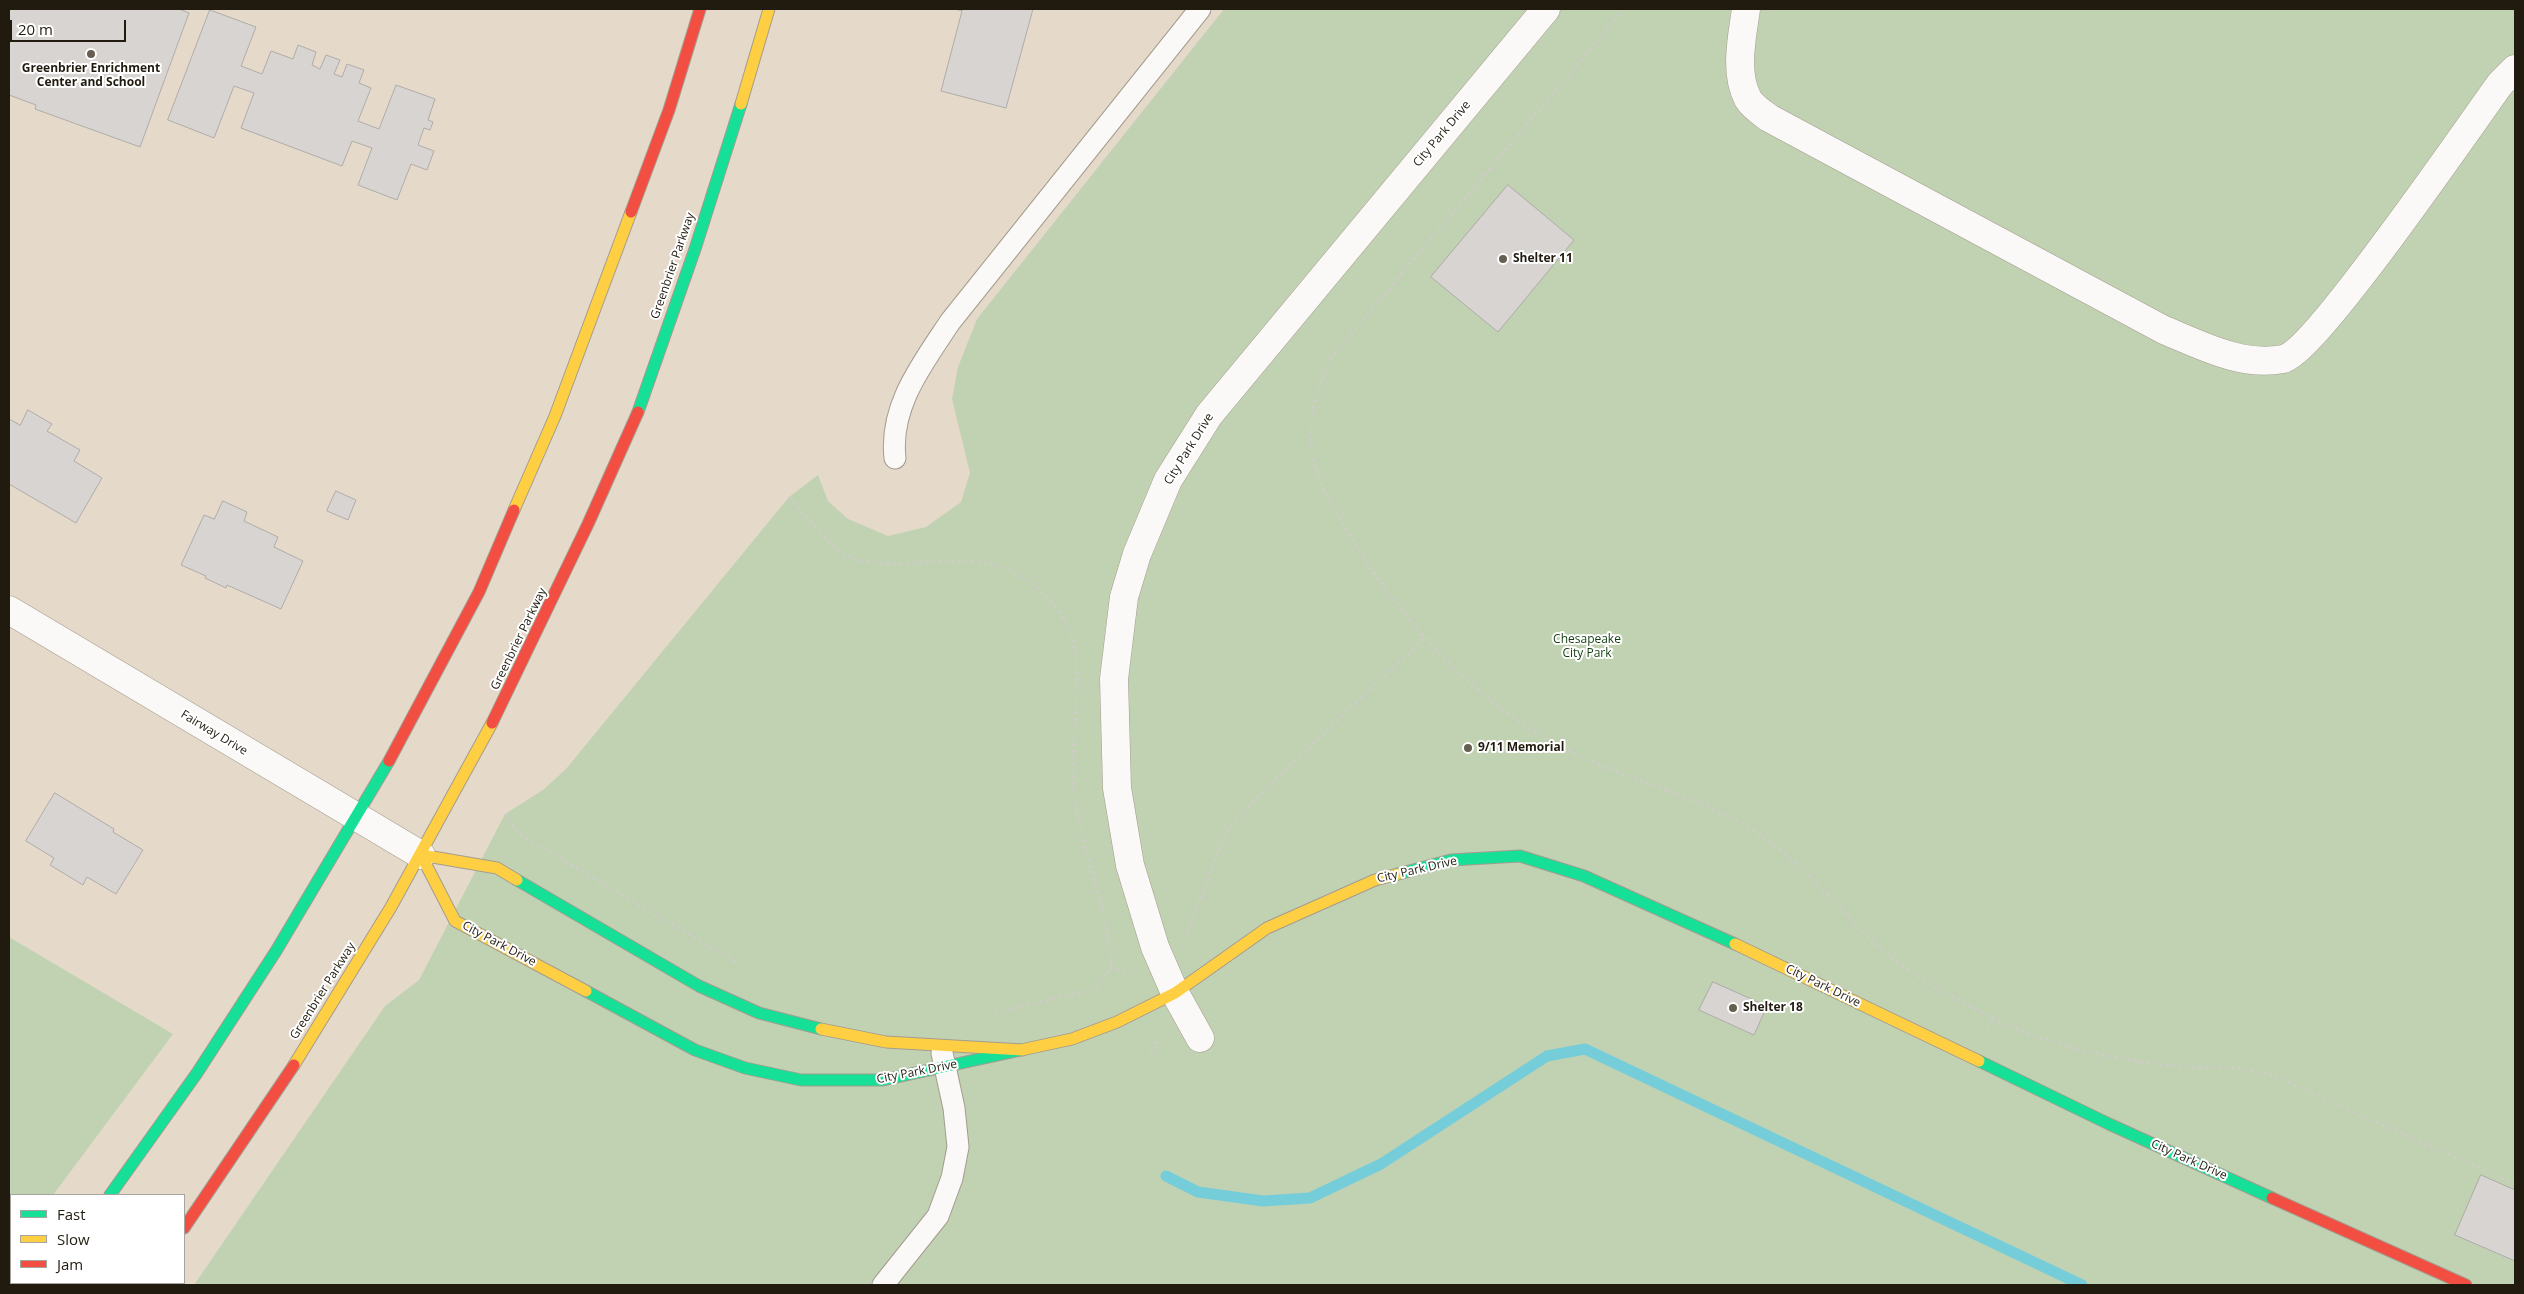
<!DOCTYPE html>
<html>
<head>
<meta charset="utf-8">
<style>
	body { margin:0 }
	#map { position:relative; width:2524px; height:1294px; overflow:hidden; background:#e5dac9; font-family:"Open Sans",sans-serif }
	canvas { display:block }
	.frame { position:absolute; inset:0; border:10px solid #211b0f; pointer-events:none }
	.legend { position:absolute; left:10px; top:1194px; width:175px; height:90px; box-sizing:border-box; background:#fff; border:1px solid #a6a49f; margin:0; padding:6px 9px; list-style:none; font-size:15px; color:#211b0f }
	.legend li { display:flex; align-items:center; gap:10px; height:25px }
	.legend b { width:25px; border:1px solid #a6a49f }
	.scale { position:absolute; left:10px; top:20px; width:116px; height:22px; box-sizing:border-box; border:2px solid #211b0f; border-top:0; padding-left:6px; font-size:15px; line-height:18px; white-space:nowrap; color:#211b0f; -webkit-text-stroke:4px #fff; paint-order:stroke }
</style>
</head>
<body>
<div id="map">
<canvas width="2524" height="1294"></canvas>
<div class="frame"></div>
<ul class="legend">
<li><b style="height:6px;background:#16e098"></b>Fast</li>
<li><b style="height:6px;background:#ffcf43"></b>Slow</li>
<li><b style="height:6px;background:#f24e42"></b>Jam</li>
</ul>
<div class="scale">20 m</div>
</div>
<script>
const g = document.querySelector('canvas').getContext('2d');
g.lineJoin = 'round';
function fill(path, color) { g.fillStyle = color; g.fill(path, 'evenodd'); }
function trace(path, color, width, dash) { g.strokeStyle = color; g.lineWidth = width; g.lineCap = dash ? 'butt' : 'round'; g.setLineDash(dash || []); g.stroke(path); }
function drawText(font, color, halo, rows, align = 'center') {
  g.font = font + ' "Open Sans",sans-serif'; g.lineWidth = 4; g.setLineDash([]); g.textBaseline = 'middle'; g.strokeStyle = halo; g.fillStyle = color; for (const [text, x, y, turn = 0] of rows) {
    g.save(); g.translate(x, y); g.rotate((+turn || 0) * Math.PI / 180); g.textAlign = isNaN(turn) ? turn : align; if (halo) g.strokeText(text, 0, 0); g.fillText(text, 0, 0); g.restore();
  }
}
const green = new Path2D(`
	M1224 9H2515V1285H194L385 1006 419 980 505 814 543 790 566 769 789 497 818 475 828 501 848 519 888 536 926 527 961 502 970 473 952 399 958 367 977 319Z
	M9 937 173 1034 53 1195H11V1251L9 1254Z`);
const stream = new Path2D(`
	M1166 1176 1198 1192 1263 1201 1310 1198 1381 1164 1547 1056 1585 1049 2082 1285`);
const building = new Path2D(`
	M9 9H179L189 13 140 147 35 109 36 105 9 95Z
	M954 9H1033L1006 108 941 91 962 11Z
	M210 10 256 27 241 66 262 74 271 51 293 59 298 45 316 52 312 65 320 69 326 55 340 60 334 74 342 77 347 64 364 70 359 83 371 88 358 121 379 129 396 85 435 99 428 120 433 122 430 130 424 128 418 145 434 151 427 170 411 164 397 200 358 185 372 148 352 141 342 166 241 128 254 93 234 86 214 138 168 120Z
	M1508 185 1574 240 1498 332 1431 277Z
	M28 410 52 424 47 431 80 450 74 461 102 478 76 523 9 484V419L20 425Z
	M336 491 356 500 348 520 327 511Z
	M223 501 247 512 244 521 278 537 274 547 303 561 281 609 227 585 226 588 205 578 206 576 181 565 204 515 214 519Z
	M55 793 114 829 113 832 143 850 116 894 87 877 83 885 50 865 54 858 26 841Z
	M1713 982 1767 1006 1754 1035 1699 1010Z
	M2481 1175 2515 1190V1261L2455 1235Z`);
const path = new Path2D(`
	M1624 9 1331 358C1315 393 1304 431 1316 471 1321 488 1333 507 1342 522 1391 608 1460 687 1545 738 1614 779 1696 792 1763 837 1806 866 1838 909 1876 944 1909 974 1957 1001 1997 1020 2055 1048 2122 1061 2185 1067 2202 1068 2220 1066 2237 1068 2248 1069 2258 1072 2269 1074L2515 1184
	M789 497C805 514 823 538 841 552 873 575 946 555 986 563 1022 570 1050 593 1067 625 1087 663 1071 735 1073 779 1077 843 1108 903 1111 967L1130 975
	M505 814 516 831 530 841 736 962
	M1187 935 1220 846 1229 829 1254 800 1424 638
	M995 1012 1083 992 1099 985 1111 967
	M1988 1029 1993 1018
	M1151 1055 1157 1041`);
const lane = new Path2D(`
	M895 458C889 406 923 363 950 322L1200 9
	M883 1285 938 1216 952 1178 958 1147 954 1108 942 1053`);
const street = new Path2D(`
	M1746 9C1742 37 1734 73 1748 99 1752 106 1762 113 1769 118L2164 330C2201 345 2241 367 2283 359 2315 352 2471 124 2500 84L2515 69
	M9 610 421 855
	M1200 1038 1175 993 1155 947 1130 865 1117 788 1114 679 1124 597 1137 554 1168 480 1209 415 1546 9`);
const fast = new Path2D(`
	M638 412 695 249 741 104
	M1398 874 1451 860 1520 856 1584 876 1735 944
	M517 880 699 986 759 1013 821 1029
	M586 991 695 1050 745 1068 801 1080H883L1021 1050
	M1979 1061 2109 1124 2272 1198
	M110 1195 197 1073 276 951 389 761
	M45 1285 47 1283
	M143 1285 145 1283`);
const slow = new Path2D(`
	M741 104 769 9
	M514 510 555 416 631 212
	M517 880 497 868 421 855 455 921 586 991
	M1735 944 1979 1061
	M821 1029 886 1042 1023 1050
	M1021 1050 1072 1039 1117 1022 1175 993 1267 928 1375 880 1398 874
	M294 1065 391 907 492 723`);
const jam = new Path2D(`
	M631 212 669 110 700 9
	M492 723 588 524 638 412
	M389 761 479 592 514 510
	M2272 1198 2466 1285
	M184 1228 294 1065`);
const markers = [
	[91,54,5,"#665e50"],
	[1503,259,5,"#665e50"],
	[1468,748,5,"#665e50"],
	[1733,1008,5,"#665e50"]
];
const poiNames = [
	["Greenbrier Enrichment",91,69,"center"],
	["Center and School",91,83,"center"],
	["Shelter 11",1513,259],
	["9/11 Memorial",1478,748],
	["Shelter 18",1743,1008]
];
const streetNames = [
	["City Park Drive",1442,134,-50],
	["Greenbrier Parkway",673,266,-71],
	["City Park Drive",1189,449,-58],
	["Greenbrier Parkway",519,639,-64],
	["Fairway Drive",214,733,31],
	["City Park Drive",1417,870,-13],
	["City Park Drive",499,944,28],
	["City Park Drive",1823,986,26],
	["Greenbrier Parkway",323,991,-58],
	["City Park Drive",917,1072,-11],
	["City Park Drive",2189,1160,24]
];
const parkNames = [
	["Chesapeake",1587,640],
	["City Park",1587,654]
];
fill(green, '#c1d2b2');
trace(stream, '#76cdda', 11);
fill(building, '#d8d4d2');
trace(building, '#afaba9', 1);
trace(lane, '#a49c8f', 23);
trace(street, '#a49c8f', 29);
trace(fast, '#a49c8f', 13);
trace(slow, '#a49c8f', 13);
trace(jam, '#a49c8f', 13);
trace(path, '#cfccc7', 3, [2.5, 4]);
trace(lane, '#fbf9f7', 21);
trace(street, '#fbf9f7', 28);
trace(fast, '#16e098', 11);
trace(slow, '#ffcf43', 11);
trace(jam, '#f24e42', 11);
for (const [x, y, r, color] of markers) { const dot = new Path2D(); dot.arc(x, y, r, 0, 2 * Math.PI); g.fillStyle = color; g.fill(dot); trace(dot, '#fff', 2); }
drawText('bold 12px', '#211b0f', '#fff', poiNames, 'left');
drawText('12px', '#211b0f', '#fff', streetNames);
drawText('12px', '#113e11', '#fff', parkNames);
</script>
</body>
</html>
